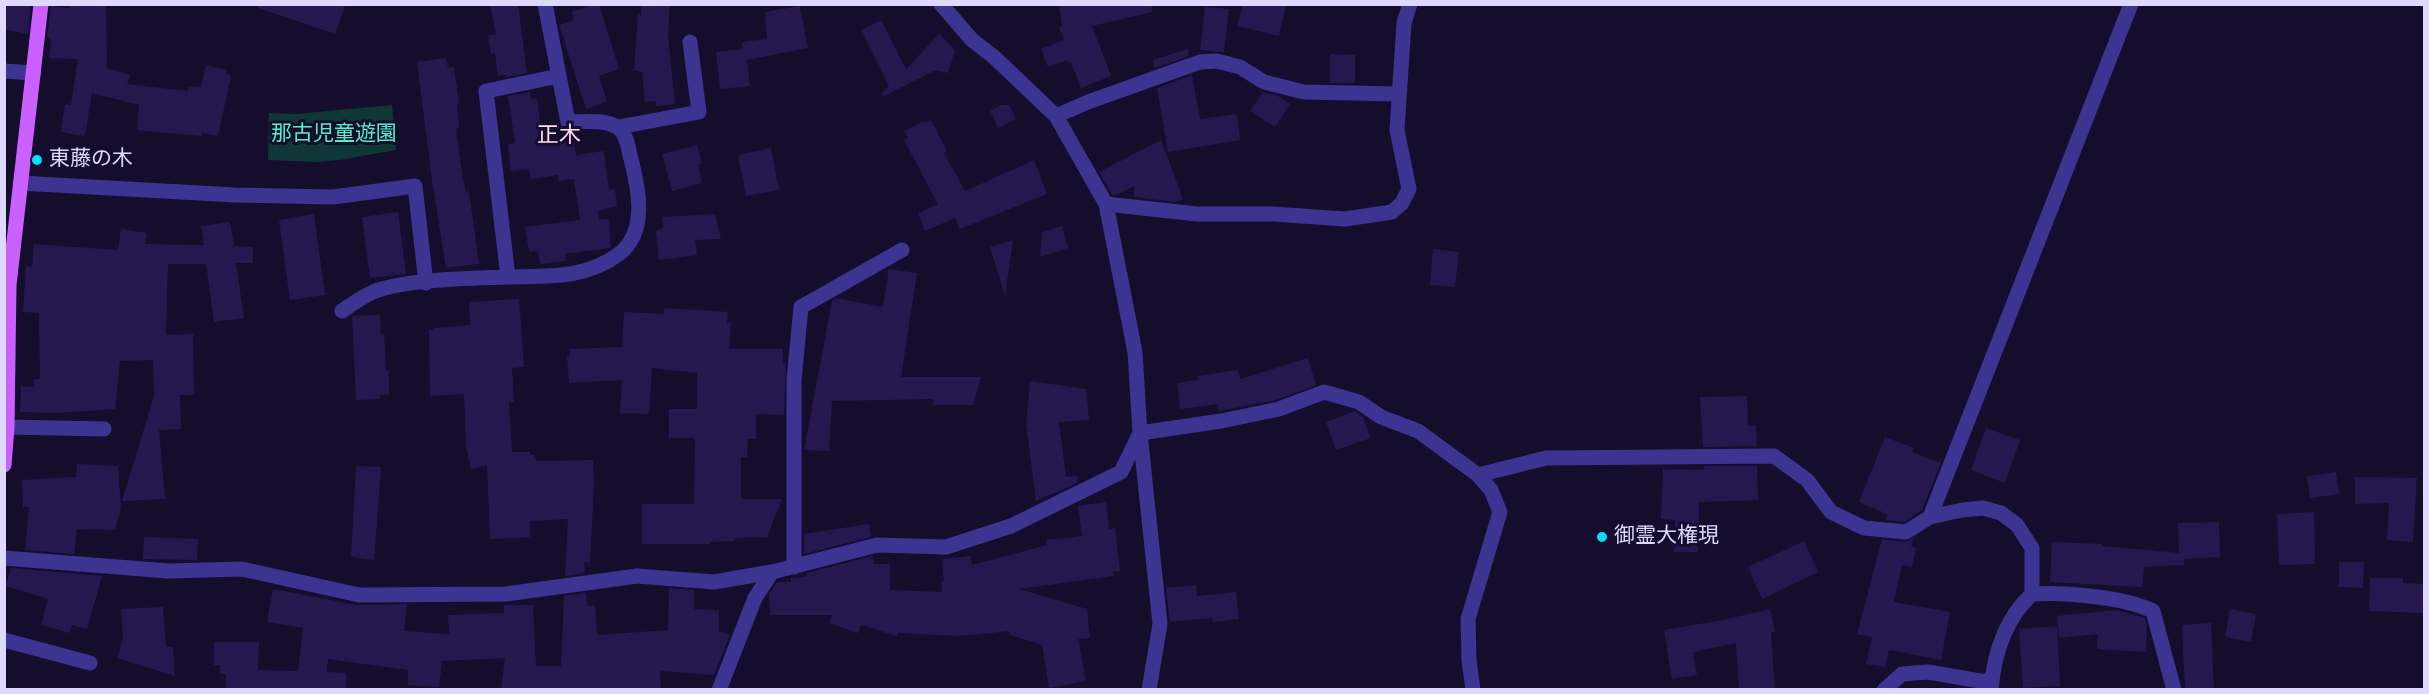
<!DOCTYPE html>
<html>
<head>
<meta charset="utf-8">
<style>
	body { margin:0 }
	#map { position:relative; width:2429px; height:694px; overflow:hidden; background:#140e2c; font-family:"Nunito Sans",sans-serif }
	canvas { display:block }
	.frame { position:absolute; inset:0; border:6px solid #dfd9ff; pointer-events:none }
</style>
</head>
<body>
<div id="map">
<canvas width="2429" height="694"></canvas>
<div class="frame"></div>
</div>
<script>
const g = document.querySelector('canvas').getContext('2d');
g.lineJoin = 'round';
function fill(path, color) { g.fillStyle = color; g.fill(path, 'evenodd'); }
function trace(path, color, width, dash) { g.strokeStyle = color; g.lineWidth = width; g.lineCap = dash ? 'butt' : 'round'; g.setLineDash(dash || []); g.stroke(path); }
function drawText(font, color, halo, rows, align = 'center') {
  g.font = font + ' "Nunito Sans","Noto Sans JP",sans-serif'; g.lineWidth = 6; g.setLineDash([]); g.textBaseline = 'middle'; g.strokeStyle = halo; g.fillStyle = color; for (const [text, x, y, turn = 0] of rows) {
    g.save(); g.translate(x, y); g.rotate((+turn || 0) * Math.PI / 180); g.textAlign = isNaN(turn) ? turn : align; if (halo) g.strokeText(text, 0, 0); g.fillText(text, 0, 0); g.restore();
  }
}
const green = new Path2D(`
	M392 105 396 150 340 160 317 162 268 160 269 113 296 114Z`);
const building = new Path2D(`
	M4 4H31L28 34 4 29Z
	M68 4H106L107 68 130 75 127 84 188 91 189 86 201 87 206 65 227 70 226 74 231 76 218 136 202 133 201 136 137 130 139 105 92 93 85 136 61 132 65 104 71 105 78 59 49 58 51 38H47L51 6 69 8Z
	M258 4H346L335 34 258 8Z
	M490 4H518L527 73 506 77 505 75 498 76 495 53 491 54 488 35 496 34Z
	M594 4H599L619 69 599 76 607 102 586 109 559 25 574 20 572 12Z
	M641 4H670L668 35 675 104 656 106V101L645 102 642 72 634 70 638 14 641 15Z
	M1059 4H1151L1152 12 1092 26 1111 76 1081 88 1071 62 1068 63 1067 60 1048 67 1041 49 1064 40 1059 28 1062 26Z
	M1243 4H1286L1279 36 1237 26Z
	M800 6 808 48 747 60 750 86 720 89 716 52 743 49 742 42 767 39 765 12Z
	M1205 7 1229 9 1224 52 1200 50Z
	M881 20 906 69 939 34 955 50 948 73 936 70 884 96 882 93 889 86 861 30Z
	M1188 49 1189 56 1154 68 1153 60Z
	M1330 54 1355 55V83H1330Z
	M446 58 448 68 454 67 459 103H457L459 128 456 129 463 180 466 192 469 191 479 264 446 268 432 180 417 62Z
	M1192 75 1200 119 1237 114 1240 140 1168 152 1157 88Z
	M530 92 531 99 537 98 542 139 573 135 576 155 604 151 609 190 615 189 617 206 598 211 599 220 609 219 611 248 565 254 566 261 540 264 538 251 529 252 525 227 580 220 574 179 558 181V175L531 179 529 169 511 171 508 144 515 143 508 96Z
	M1263 92 1278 96 1290 104 1275 127 1250 111Z
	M1001 105H1009L1016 119 998 128 990 111Z
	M931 120 947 151 944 153 965 191 1034 160 1047 194 960 229 955 218 925 231 918 213 938 204 904 140 908 138 904 131 923 121 924 123Z
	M1161 140 1183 199 1175 202 1134 197V186L1117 195H1112L1099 172Z
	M697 145 702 163 698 165 702 183 672 191 662 154Z
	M771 148 779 190 746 196 738 155Z
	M398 212 406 274 370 278 362 217Z
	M314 214 325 295 290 300 279 220Z
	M715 214 721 239 695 240 697 255 659 260 656 231 663 228 662 217Z
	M230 222 234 246 253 247V263H236L244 318 214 322 206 264H168L166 335 193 334 194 395H180L181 429 159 430 165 499 122 501 154 396 153 360 120 361 115 409 56 413 20 412 21 386 34 387V379H40L39 313 23 312 26 266 32 267 34 244 118 250 121 229 147 233 145 244 204 245 201 226Z
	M1062 226 1068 248 1040 257 1042 232Z
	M1013 240 1005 296 990 247Z
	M1433 249 1459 252 1455 287 1430 285Z
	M889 269 917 273 901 377H981L973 405H933V399L832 401 829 451 804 450 832 301 836 298 883 307Z
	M519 299 524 367 512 368 514 402H509L512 452H530V455H534L537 461 593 460 594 484 590 562H584L585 573 565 576 568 519 530 521V537L490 539 487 465 471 469 466 447 464 394 430 396 429 330H433V328L470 325 469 302Z
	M664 308 728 312 727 323H731L729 349H783V363H786L784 415 756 414V439H748L747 457H741V499H782L767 537 734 538V541L710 542V544H642V504H694L695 438H669V409H697V373L652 368 649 414 620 413 622 380 569 383 567 356H570V349L622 347 624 312 663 314Z
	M380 315 381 334H384L386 371H389V394L380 395V399L356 400 352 316Z
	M1308 358 1316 385 1276 400 1219 411 1218 404 1180 409 1177 383 1198 380 1197 376 1238 370 1240 379Z
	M1030 381 1086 389 1089 420 1059 422 1066 477 1077 476V483L1036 501 1026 424Z
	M1747 396 1748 426H1756L1757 446 1703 447 1700 397Z
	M1355 411 1363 417 1371 438 1336 450 1326 422Z
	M1986 428 2020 440 2005 483 1971 470Z
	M1885 437 1914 448 1912 452 1941 463 1922 510 1904 522 1886 520 1887 514 1859 502Z
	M77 464 118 466 121 508 115 530 77 529 74 554 25 550 29 507H23L22 480 76 477Z
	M356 466 381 467 374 560 351 557Z
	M1704 466H1757L1758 500 1699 502 1698 552H1674L1675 520 1661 519 1663 469 1704 470Z
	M2336 472 2339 494 2310 498 2307 476Z
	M2355 477 2417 478 2413 542 2387 540 2389 503 2355 504Z
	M1106 502 1109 529 1115 528 1120 571 1113 572 1114 576 1019 589 1087 609 1090 638 1078 639 1086 681 1049 688 1042 645 1010 635 1009 631 960 636 898 633 897 636 861 625 858 633 829 623 832 615H770L769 594 777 582H791V578L807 577 806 573 873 556 874 564H890V590L942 592 941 581H944L942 559 971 556 972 565 1047 545 1046 540 1082 536 1078 506Z
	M2314 512 2315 564 2279 565 2277 514Z
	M2219 522 2220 557 2184 559V565L2144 567 2142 587 2050 582 2052 542 2102 544V546L2179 553 2178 523Z
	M869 524 871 537 804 554V534Z
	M144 537 198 539 197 560 143 559Z
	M1914 538 1911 547 1916 548 1912 567 1902 565 1894 602 1950 612 1941 660 1889 650 1885 667 1866 664 1872 637 1857 634 1882 539 1905 542Z
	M1804 541 1818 572 1762 599 1748 567Z
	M2339 562H2364L2363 588 2339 587Z
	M11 568 102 576 87 629 72 625 70 633 41 625 48 599 6 586Z
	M2370 578H2403V583L2424 584V613L2369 611Z
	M1196 585 1197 596 1236 592 1239 619 1213 622 1212 618 1170 622 1166 588Z
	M669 588 694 590V609L719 610V631L730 635 714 675 660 671 661 690H501L505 658 442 661 439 687 408 685V670L328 659 327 672 346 673V690H226V674H220V665H214V642H259L258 670 298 671 303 628 267 622 273 589 357 605 407 604 404 631 449 634 448 615 504 613V605H533L536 666H561L564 596 586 593 587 606 595 605 597 635 668 630Z
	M163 607 166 647H173L175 676 117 658 123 639 121 609Z
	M1770 609 1775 632 1771 633 1775 690H1739L1736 643 1693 652 1697 675 1672 679 1664 630 1723 620Z
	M2230 609 2256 614 2251 642 2225 637Z
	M2117 610 2145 618 2147 627 2146 652 2097 649 2098 634 2059 638 2057 616Z
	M2211 623 2214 690H2185L2182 625Z
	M2057 626 2060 686 2023 688 2019 629Z`);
const minor = new Path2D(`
	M941 4 972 40 994 57 1056 116 1106 204 1135 352 1140 433 1160 624 1149 690
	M4 71 34 73
	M1056 116 1088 102 1200 62 1217 61 1240 67 1264 82 1304 92 1398 94
	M619 127 699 112 690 42
	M20 183 235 195 333 197 415 186 426 283
	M1106 204 1197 214H1273L1345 219 1392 212 1402 203 1409 189 1397 130 1404 23 1410 4
	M508 277 486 91 559 76
	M342 311C352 304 362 297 373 292 405 279 473 278 509 277 549 276 585 279 619 254 649 231 638 186 630 155 628 146 626 132 617 127 604 119 583 122 568 122L545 4
	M7 427 104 429
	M1140 433 1221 421 1279 409 1324 392 1359 402 1381 417 1418 431 1478 475 1491 490 1500 512 1468 619 1469 660 1473 690
	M1478 475 1546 458 1774 456 1807 480 1831 512 1864 528 1906 532 1930 517 1962 510 1983 508 2001 513 2017 525 2032 548V594
	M1930 517 2131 4
	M4 558 168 571 242 569 359 595 506 594 637 576 714 582 772 572 877 545 946 547 1011 526 1121 472 1140 433
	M794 567V380L801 307 902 250
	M4 640 90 663
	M719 690 755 598 772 572
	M1884 690 1902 674 1928 672 1992 683
	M1991 690C1994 653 2005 619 2032 594 2064 592 2124 597 2153 611L2174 690`);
const major = new Path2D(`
	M4 465 7 427 9 285 41 4`);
const markers = [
	[37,160,6,"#05dcff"],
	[1602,537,6,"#05dcff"]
];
const parkNames = [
	["那古児童遊園",334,135]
];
const poiNames = [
	["東藤の木",49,160],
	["御霊大権現",1614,537]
];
const neighbourhoodNames = [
	["正木",559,137]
];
fill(green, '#103737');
fill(building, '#25184f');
trace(minor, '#3c3490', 15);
trace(major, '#ca60ff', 15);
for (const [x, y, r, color] of markers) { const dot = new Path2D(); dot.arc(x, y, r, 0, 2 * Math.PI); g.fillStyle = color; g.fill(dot); trace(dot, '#140e2c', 2); }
drawText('21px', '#57edce', '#140e2c', parkNames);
drawText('21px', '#dfd9ff', '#140e2c', poiNames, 'left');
drawText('22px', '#ffdbf0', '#140e2c', neighbourhoodNames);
</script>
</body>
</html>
